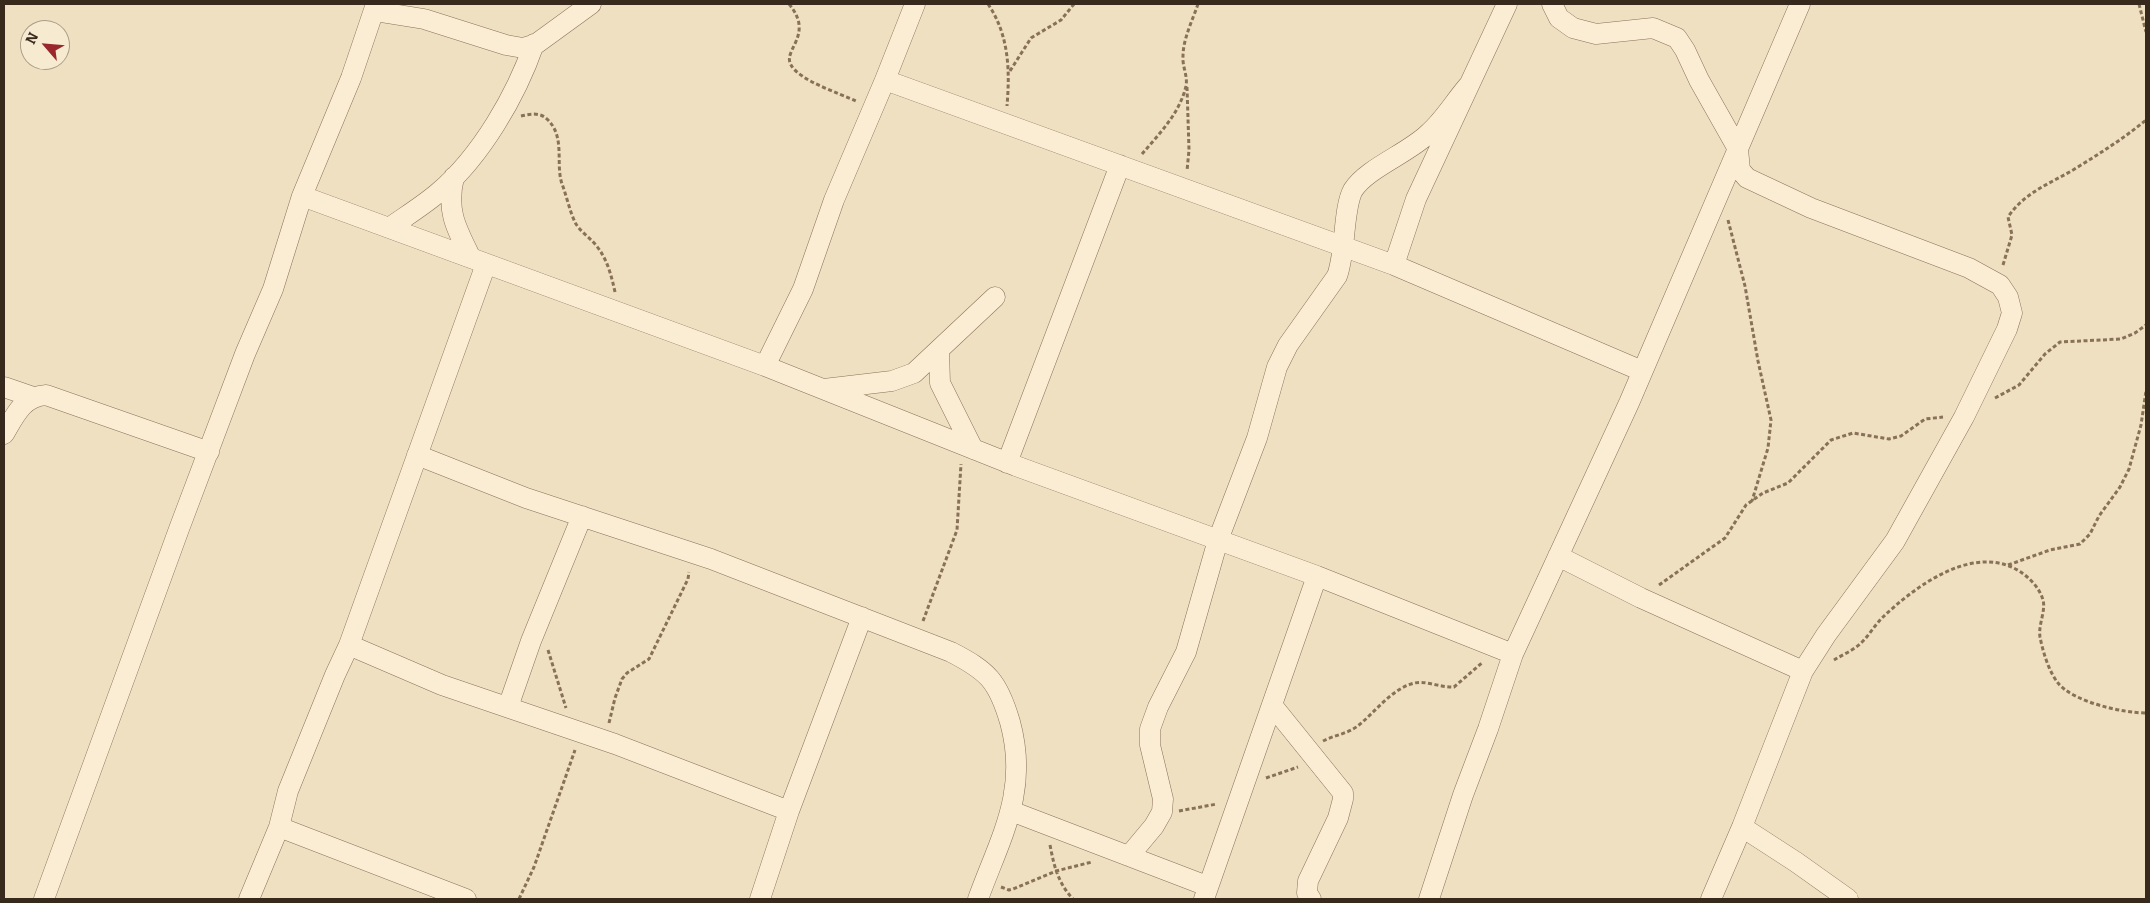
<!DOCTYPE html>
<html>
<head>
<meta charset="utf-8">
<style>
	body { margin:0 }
	#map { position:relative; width:2150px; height:903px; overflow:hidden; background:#efe0c1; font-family:Bitter,serif }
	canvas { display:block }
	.frame { position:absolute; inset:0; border:5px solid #38291d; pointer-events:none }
	.north { position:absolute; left:20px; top:20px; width:50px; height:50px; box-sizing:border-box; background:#f6ead1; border:1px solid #aa9d89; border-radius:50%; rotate:297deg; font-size:14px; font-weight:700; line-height:20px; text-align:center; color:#38291d }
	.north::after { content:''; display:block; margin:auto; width:18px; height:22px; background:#9a272b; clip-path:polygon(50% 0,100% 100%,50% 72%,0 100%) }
</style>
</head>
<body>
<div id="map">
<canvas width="2150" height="903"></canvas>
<div class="frame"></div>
<div class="north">N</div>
</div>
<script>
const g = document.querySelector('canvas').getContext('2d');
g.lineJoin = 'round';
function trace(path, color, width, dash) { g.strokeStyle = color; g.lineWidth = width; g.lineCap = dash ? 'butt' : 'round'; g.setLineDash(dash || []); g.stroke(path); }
const path = new Path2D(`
	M789 4C815 35 782 50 791 65 800 81 839 93 856 101
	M988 4C1009 35 1010 70 1007 106
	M2139 4 2146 32
	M1010 71 1031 38 1061 20 1074 4
	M1187 87 1189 150 1187 171
	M521 116C530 114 540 112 547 119 566 137 555 163 562 184 567 197 570 213 576 224 581 232 589 237 595 244 607 258 611 274 615 292
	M1142 154C1159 134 1180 113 1186 86 1188 76 1182 66 1183 56 1183 39 1193 19 1198 4
	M1728 220 1745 286 1758 361 1771 420 1768 448 1752 501
	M2003 265 2012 235 2008 217C2024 193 2049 184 2073 170 2099 154 2123 139 2146 120
	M1995 398 2019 385 2045 354 2060 342 2121 339 2135 333 2146 325
	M2008 565 2050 550 2080 544 2090 534 2099 516 2120 487 2129 469 2141 425 2146 391
	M1659 585 1725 538 1746 505 1763 493 1788 483 1831 440 1853 433 1889 439 1901 436 1925 419 1943 417
	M923 621 957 530 961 464
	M548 650 566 708
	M1834 660C1842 655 1852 651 1860 644 1868 637 1874 626 1882 618 1912 589 1965 549 2009 566 2023 571 2039 585 2043 600 2046 611 2038 625 2040 637 2043 652 2049 672 2058 683 2073 702 2123 713 2146 713
	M609 723 615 698 622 679 627 673 649 659 688 579 689 572
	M1323 741C1334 735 1348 734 1359 725 1375 712 1390 691 1411 684 1424 679 1440 688 1454 687L1483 662
	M1266 778 1298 767
	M1179 811 1217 804
	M1050 845C1054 866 1058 883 1073 899
	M1001 887 1009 890 1013 889 1056 871 1092 862
	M519 899 534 867 575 750`);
const street = new Path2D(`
	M1552 4 1559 18 1573 28 1596 34 1653 28 1677 38 1685 50 1699 80 1738 149 1740 170 1747 178 1811 208 1969 268 2000 285 2008 297 2012 313 2007 329 1964 417 1895 541 1826 635 1803 671 1742 827 1711 899
	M374 11 424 19 506 45 523 48 536 44 591 4
	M885 80 1394 265 1642 371
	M454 177C446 211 456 228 471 258
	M302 196 765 366 1016 466 1317 576 1513 654
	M389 228C406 216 424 205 439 192 481 156 516 96 534 44
	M1394 265 1416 199 1507 4
	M939 350 940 383 973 449
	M765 366 803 289 834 200 885 80 915 4
	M4 387 33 397
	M824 389 892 381 914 373 995 297
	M4 434C14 417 23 396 46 395L209 452
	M417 455 526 498 711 559 951 652C988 671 998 681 1010 722 1029 791 1001 836 978 899
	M1007 463 1120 165
	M1558 556 1641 598 1803 671
	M349 645 442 685 615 744 789 811
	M1272 705 1343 793V799L1338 818 1308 881 1307 893 1311 899
	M508 707 531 641 582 516
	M1011 811 1207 886
	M279 827 466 899
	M1742 827 1796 862 1848 899
	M1129 856 1154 826 1162 812 1163 799 1150 745V729L1158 707 1186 652 1218 540 1257 438 1277 367 1288 345 1337 276C1346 252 1343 208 1353 190 1367 168 1409 153 1429 133 1444 120 1455 101 1468 86
	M44 899 179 529 245 354 273 289 302 196 351 78 376 4
	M249 899 279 827 288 791 335 675 349 645 486 264
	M760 899 789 811 862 617
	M1204 899 1317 576
	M1429 899 1463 795 1488 729 1513 654 1629 403 1800 4`);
trace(street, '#897158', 21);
trace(path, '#897158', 3, [4, 2.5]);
trace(street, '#faedd4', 20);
</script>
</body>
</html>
